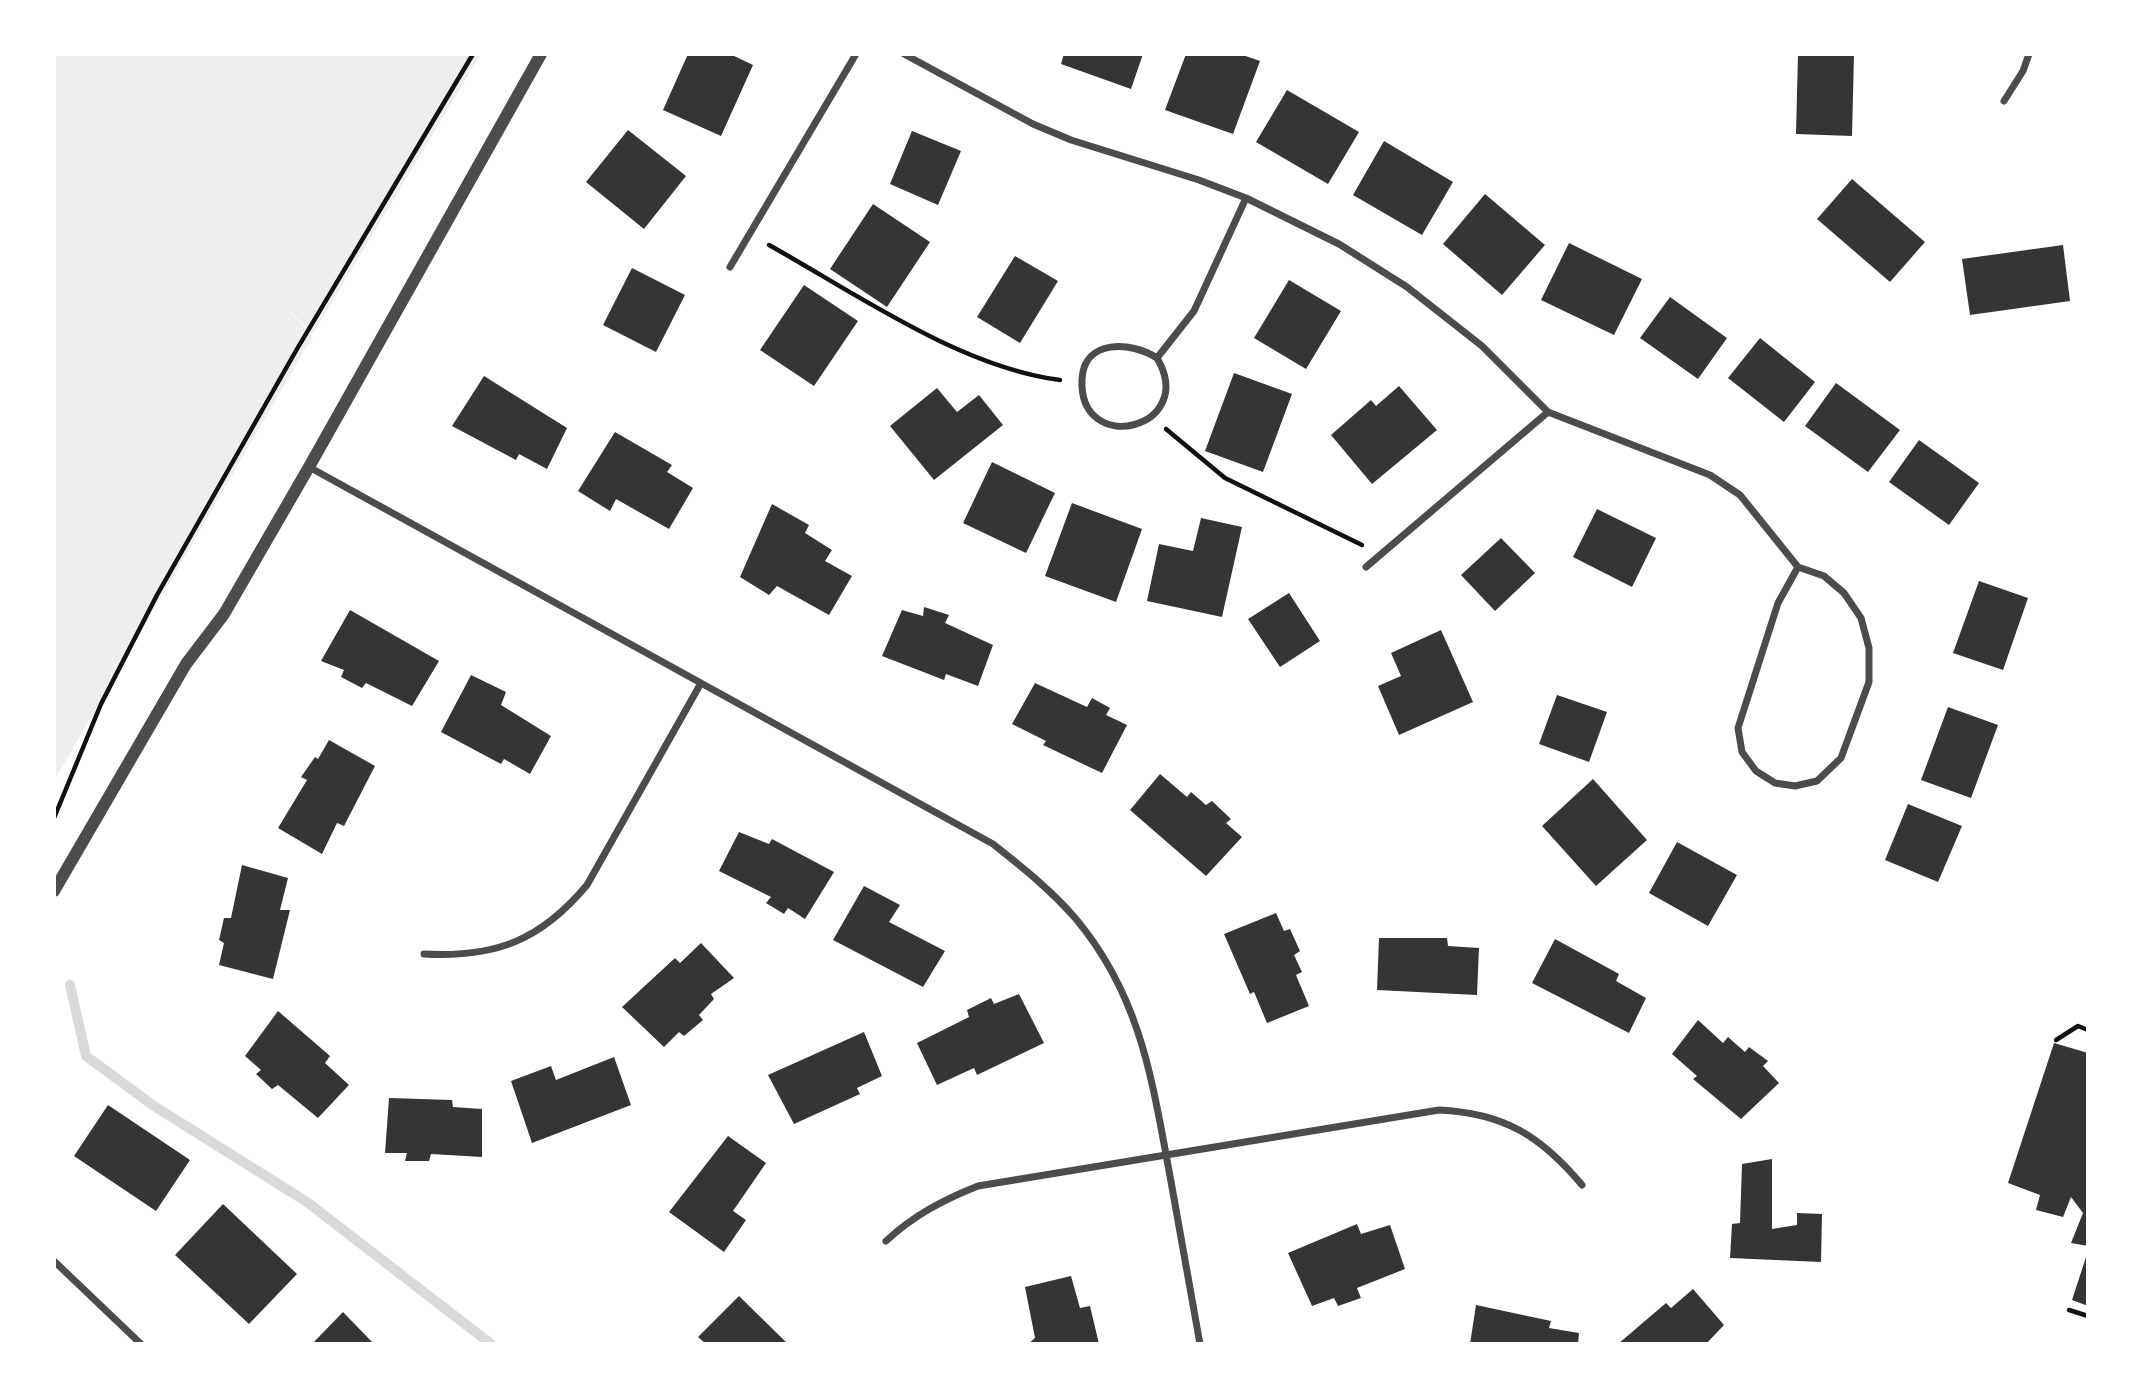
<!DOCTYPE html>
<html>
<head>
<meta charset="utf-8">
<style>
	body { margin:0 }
	#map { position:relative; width:2142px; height:1398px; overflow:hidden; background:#fff; font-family:"Times New Roman",serif }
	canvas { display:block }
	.frame { position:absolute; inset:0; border:56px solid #fff; pointer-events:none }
</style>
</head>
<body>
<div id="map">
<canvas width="2142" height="1398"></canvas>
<div class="frame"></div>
</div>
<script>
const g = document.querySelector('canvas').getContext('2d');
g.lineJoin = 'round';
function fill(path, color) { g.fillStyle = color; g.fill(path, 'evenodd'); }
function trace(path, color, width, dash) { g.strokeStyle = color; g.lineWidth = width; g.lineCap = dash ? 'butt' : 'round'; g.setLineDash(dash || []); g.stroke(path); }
const green = new Path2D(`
	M54 54H481L313 334 277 299 313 336 54 781Z`);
const stream = new Path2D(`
	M70 985 86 1056 154 1106 307 1202 491 1344`);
const building = new Path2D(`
	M688 54H730L753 65 721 136 663 110Z
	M1064 54H1143L1131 89 1061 64Z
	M1186 54H1240L1260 61 1233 134 1165 110Z
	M1798 54H1854L1852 136 1796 134Z
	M1287 90 1359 132 1328 184 1256 142Z
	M628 130 686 176 644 229 586 182Z
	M912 131 961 151 938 205 890 184Z
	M1384 141 1453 182 1422 235 1353 195Z
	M1852 179 1925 242 1890 282 1817 219Z
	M1485 194 1545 245 1502 295 1443 244Z
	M873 204 930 242 887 307 830 269Z
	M1569 243 1642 279 1614 335 1541 300Z
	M2063 245 2070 301 1970 315 1962 259Z
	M1015 256 1058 281 1020 343 977 317Z
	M632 268 685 295 656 352 603 325Z
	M1289 280 1341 311 1306 369 1254 338Z
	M804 285 858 321 814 386 760 350Z
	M1670 297 1727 338 1698 379 1640 338Z
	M1760 338 1815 382 1784 422 1728 378Z
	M1234 373 1292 394 1263 472 1205 451Z
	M484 376 567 428 547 469 519 454 516 460 452 426Z
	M1836 383 1900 430 1868 472 1805 426Z
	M1399 386 1437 430 1372 484 1331 435 1371 400 1376 406Z
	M937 388 957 412 979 395 1003 425 934 480 890 426Z
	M615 432 672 465 667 472 693 488 669 529 616 499 610 511 578 491Z
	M1919 440 1979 483 1949 525 1889 482Z
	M992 462 1055 493 1026 553 963 523Z
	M1072 503 1142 529 1116 602 1045 576Z
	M772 504 809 525 805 533 832 550 825 561 852 576 829 615 777 586 769 595 740 577Z
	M1597 509 1656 538 1632 587 1573 557Z
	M1201 518 1242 527 1222 617 1147 601 1159 544 1193 551Z
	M1501 538 1535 573 1495 611 1461 575Z
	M1979 581 2028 598 2003 670 1953 653Z
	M1289 593 1320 641 1280 667 1248 619Z
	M924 607 949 615 945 623 993 645 978 686 946 674 944 680 882 656 902 610 923 616Z
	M350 610 439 661 412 706 366 683 362 688 341 677 344 670 321 661Z
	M1441 630 1473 702 1399 735 1378 686 1401 676 1391 653Z
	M471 675 506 692 501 705 551 736 530 774 504 759 501 764 441 732Z
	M1035 683 1087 707 1092 698 1110 708 1106 715 1127 725 1102 773 1043 745 1046 741 1012 724Z
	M1557 695 1607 712 1589 762 1539 744Z
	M1948 707 1998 725 1971 798 1921 780Z
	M329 740 375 766 344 826 337 823 322 854 278 828 307 780 301 777 315 757 318 759Z
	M1160 774 1187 797 1191 792 1206 805 1212 801 1231 819 1226 823 1242 837 1206 876 1130 810Z
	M1593 779 1647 840 1596 886 1542 826Z
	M1908 804 1962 826 1938 882 1885 860Z
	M739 832 769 844 772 839 834 872 805 919 788 908 784 914 766 903 771 897 719 871Z
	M1677 842 1737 875 1708 926 1649 893Z
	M242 865 288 878 280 910H290L273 979 219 965 224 943 219 940 224 918H231Z
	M864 886 900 905 889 922 945 951 923 987 833 940Z
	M1276 913 1284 931 1290 929 1300 951 1294 955 1302 972 1296 975 1309 1006 1267 1023 1254 992 1250 994 1224 934Z
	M1379 938H1447L1448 946 1479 948 1477 995 1377 990Z
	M1555 939 1619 974 1616 981 1646 998 1629 1033 1532 983Z
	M701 943 734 978 711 994 714 999 699 1015 703 1020 684 1036 679 1032 664 1047 622 1007 675 958 680 963Z
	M1019 994 1044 1043 977 1075 974 1068 937 1085 917 1043 969 1017 967 1010 991 998 994 1004Z
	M278 1011 330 1056 325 1063 349 1085 318 1118 278 1085 272 1089 256 1074 261 1070 245 1056Z
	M1698 1020 1723 1043 1728 1037 1745 1052 1749 1047 1768 1061 1763 1066 1779 1083 1741 1119 1693 1079 1697 1076 1672 1054Z
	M864 1032 882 1076 857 1088 860 1094 794 1124 768 1075Z
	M2054 1043 2088 1053V1246L2071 1243 2083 1213 2071 1197 2063 1217 2036 1210 2040 1195 2008 1183Z
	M614 1057 631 1105 532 1143 511 1081 551 1066 556 1080Z
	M389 1098 452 1100 453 1107 482 1109V1157L431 1154 429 1161H405L407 1153H385Z
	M108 1105 190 1160 156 1211 74 1156Z
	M728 1136 766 1163 733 1211 746 1220 724 1252 669 1212Z
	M1772 1159V1229L1797 1225V1213L1822 1214 1821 1262 1730 1258 1732 1224 1740 1223 1742 1164Z
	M223 1204 297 1274 249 1324 175 1255Z
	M1357 1224 1361 1234 1390 1225 1405 1269 1357 1288 1361 1298 1338 1306 1334 1298 1312 1306 1288 1253Z
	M2087 1254H2088V1306L2072 1300Z
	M1071 1276 1080 1308 1090 1306 1099 1344H1028L1035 1338 1025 1287Z
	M1693 1289 1724 1325 1706 1344H1618L1666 1303 1671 1308Z
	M739 1296 788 1344H706L698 1337Z
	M1476 1305 1551 1321 1549 1328 1579 1333 1578 1344H1470Z
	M343 1312 374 1344H312Z`);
const path = new Path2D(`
	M769 245C857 294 960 367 1060 380
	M1166 429 1225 478 1362 545
	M54 818 101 704 157 595 297 349 473 54
	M2056 1040 2078 1026 2088 1030
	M2069 1310 2088 1316`);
const minor = new Path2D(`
	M904 54 1033 124 1071 140 1199 180 1246 198 1339 244 1407 287 1482 346 1548 412 1710 475 1740 495 1798 567 1824 576 1844 593 1861 618 1869 648V682L1841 758 1817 781 1795 786 1775 783 1756 771 1742 752 1738 728 1778 603 1798 567
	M2004 101 2023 71 2029 54
	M730 267 856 54
	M1157 358C1131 341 1084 339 1082 379 1078 458 1199 429 1157 358L1194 311 1246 198
	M309 467 993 844C1022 867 1051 890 1076 919 1141 997 1152 1080 1170 1176 1180 1232 1190 1288 1200 1344
	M1366 567 1548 412
	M424 954C496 958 541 940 587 885L701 683
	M886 1241C914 1215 943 1200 978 1186L1439 1110C1504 1113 1541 1136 1582 1185
	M54 1261 141 1344`);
const tertiary = new Path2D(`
	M54 891 186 664 224 614 309 467 541 54`);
fill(green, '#eee');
trace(stream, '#d9d9d9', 10);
fill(building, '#353535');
trace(path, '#111', 4.5);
trace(minor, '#4c4c4c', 7);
trace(tertiary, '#4c4c4c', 12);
</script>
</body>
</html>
